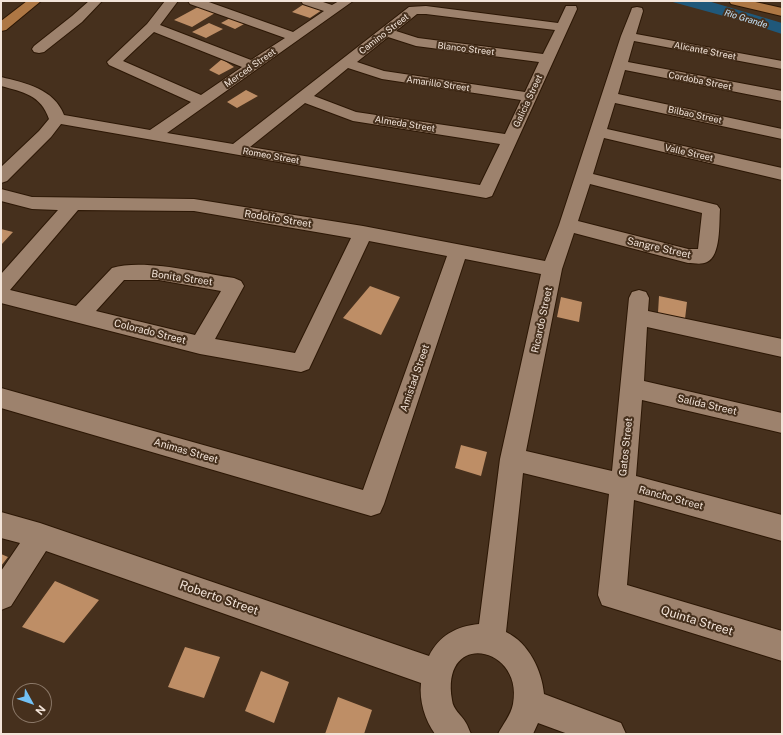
<!DOCTYPE html>
<html>
<head>
<meta charset="utf-8">
<style>
	body { margin:0 }
	#map { position:relative; width:783px; height:735px; overflow:hidden; background:#46301d; font-family:"Public Sans",sans-serif }
	canvas { display:block }
	.frame { position:absolute; inset:0; border:2px solid #f3e4d9; pointer-events:none }
	.north { position:absolute; left:12px; top:683px; width:40px; height:40px; box-sizing:border-box; background:#46301d; border:1px solid #8b7868; border-radius:50%; rotate:130deg; font-size:11px; font-weight:700; line-height:16px; text-align:center; color:#f3e4d9 }
	.north::after { content:''; display:block; margin:auto; width:14px; height:18px; background:#72c1f5; clip-path:polygon(50% 0,100% 100%,50% 72%,0 100%) }
</style>
</head>
<body>
<div id="map">
<canvas width="783" height="735"></canvas>
<div class="frame"></div>
<div class="north">N</div>
</div>
<script>
const g = document.querySelector('canvas').getContext('2d');
g.lineJoin = 'round';
function fill(path, color) { g.fillStyle = color; g.fill(path, 'evenodd'); }
function trace(path, color, width, dash) { g.strokeStyle = color; g.lineWidth = width; g.lineCap = dash ? 'butt' : 'round'; g.setLineDash(dash || []); g.stroke(path); }
function drawText(font, color, halo, rows, align = 'center') {
  g.font = font + ' "Public Sans",sans-serif'; g.lineWidth = 4; g.setLineDash([]); g.textBaseline = 'middle'; g.strokeStyle = halo; g.fillStyle = color; for (const [text, x, y, turn = 0] of rows) {
    g.save(); g.translate(x, y); g.rotate((+turn || 0) * Math.PI / 180); g.textAlign = isNaN(turn) ? turn : align; if (halo) g.strokeText(text, 0, 0); g.fillText(text, 0, 0); g.restore();
  }
}
const water = new Path2D(`
	M669 1H708L782 23V34L742 21Z`);
const building = new Path2D(`
	M304 4 322 10 310 18 292 12Z
	M198 7 215 13 192 27 174 20Z
	M232 17 246 23 235 29 221 23Z
	M209 23 223 29 206 38 192 32Z
	M222 59 234 67 219 75 209 70Z
	M246 90 258 96 237 108 227 102Z
	M1 229 13 232 1 245Z
	M370 286 400 297 381 335 343 318Z
	M659 296 687 302 685 319 658 313Z
	M561 297 582 302 579 322 557 317Z
	M461 445 487 452 481 476 455 468Z
	M1 554 8 557 1 566Z
	M55 581 99 600 64 643 22 627Z
	M185 647 220 657 204 698 168 687Z
	M261 671 289 682 274 723 245 711Z
	M338 697 372 710 364 734H325Z`);
const minor = new Path2D(`
	M89 1H102L82 22 44 52 39 53 34 52 32 49 34 46 72 16Z
	M165 1H178L160 25 251 60 285 38 190 4 188 1H206L293 32 324 11 303 4 301 1H320L332 5 339 1H353L167 133 233 144 409 7 426 6 558 23 566 6H576L577 9 492 196 486 198 61 124 51 137 7 181 1 183V167L39 131 49 119C41 95 23 92 1 86V77C26 83 54 89 64 115L150 130 191 102 109 65 107 62 147 24ZM417 14H426L555 30 543 54 418 38 396 31ZM154 32 242 67 201 95 123 61ZM388 37 416 46 539 62 525 92 384 71 357 62ZM348 68 382 79 521 100 505 134 356 112 314 96ZM305 103 353 121 500 144 480 185 250 147Z
	M637 7 642 8 643 11 636 34 782 61V69L634 41 628 62 782 91V101L625 70 618 94 782 129V139L615 103 607 129 782 168V180L604 138 593 174 717 205 720 209C719 223 721 256 707 262 701 265 694 263 688 263L574 233 562 269 526 451 612 471 629 298 632 292 639 290 646 292 649 298 648 311 782 339V357L647 327 644 381 782 413V433L642 400 636 476 782 515V541L634 500 627 585 782 631V661L602 605 598 595 609 494 523 473 506 632C529 643 542 671 544 694L621 723 626 734H568L538 723 533 734H498C503 724 511 715 513 704 524 646 440 629 452 700 453 710 461 714 466 723 468 726 469 730 471 734H435C425 720 419 701 421 683L46 551 11 606 1 610V571L20 543 1 538V512L40 523 429 656C439 636 456 626 479 624L500 459 541 274 465 259 384 504 380 513 371 516 1 408V388L363 490 447 256 369 241 309 369 301 372 200 354 1 303V274L58 210 32 209 1 201V189L32 197 194 199 363 226 545 261 559 225 621 36 631 11 632 8ZM590 184 702 213 698 249H688L578 221ZM78 210 194 211 351 238 295 353 215 339 244 286 241 281 234 278C201 273 143 258 112 268L76 306 10 290ZM124 280H159L221 291 195 335 96 311Z`);
const major = new Path2D(`
	M27 1H41L6 30 1 31V21Z
	M729 1H751L782 8V16L731 4Z`);
const farWaternames = [
	["Rio Grande",746,19,17]
];
const farStreetnames = [
	["Camino Street",384,34,-38],
	["Blanco Street",466,49,7],
	["Alicante Street",705,51,11],
	["Merced Street",250,68,-35],
	["Cordoba Street",700,81,11],
	["Amarillo Street",438,84,8],
	["Galicia Street",528,101,-65],
	["Bilbao Street",695,115,12],
	["Almeda Street",405,124,9],
	["Valle Street",689,153,13],
	["Romeo Street",271,156,10]
];
const streetNames = [
	["Rodolfo Street",278,219,9],
	["Sangre Street",659,248,13],
	["Bonita Street",182,278,8],
	["Ricardo Street",542,320,-78],
	["Colorado Street",150,332,14],
	["Amistad Street",415,378,-71],
	["Salida Street",707,405,13],
	["Gatos Street",626,447,-84],
	["Animas Street",186,451,16],
	["Rancho Street",671,498,15]
];
const nearStreetnames = [
	["Roberto Street",219,598,19],
	["Quinta Street",697,621,17]
];
fill(water, '#20587a');
fill(building, '#be8e66');
trace(minor, '#2c1705', 2);
trace(major, '#2c1705', 2);
fill(minor, '#9d826d');
fill(major, '#ae7744');
drawText('italic 9px', '#c5e4fa', '#46301d', farWaternames);
drawText('9px', '#f3e4d9', '#46301d', farStreetnames);
drawText('10px', '#f3e4d9', '#46301d', streetNames);
drawText('12px', '#f3e4d9', '#46301d', nearStreetnames);
</script>
</body>
</html>
